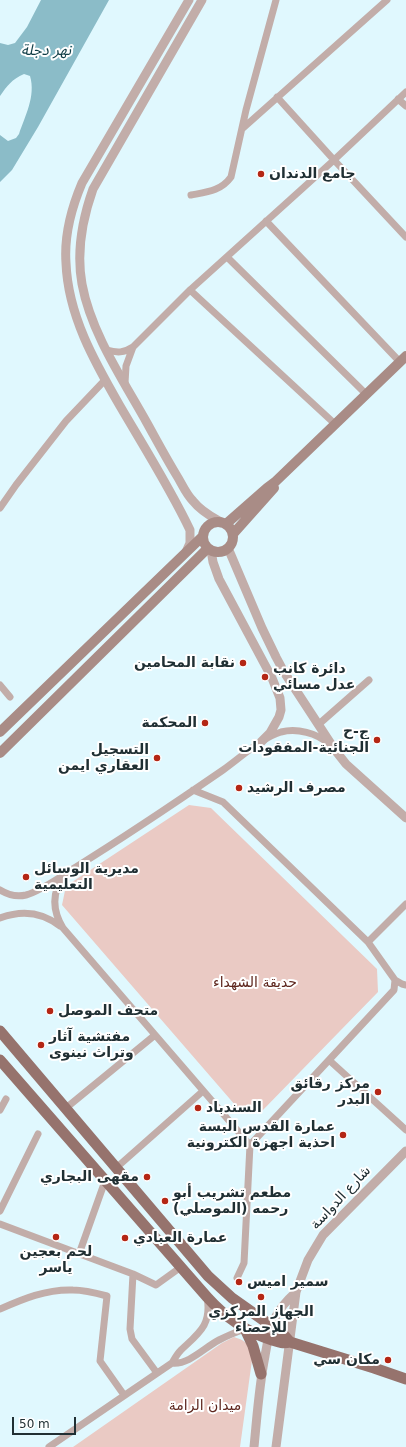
<!DOCTYPE html>
<html>
<head>
<meta charset="utf-8">
<style>
	body { margin:0 }
	#map { position:relative; width:406px; height:1447px; overflow:hidden; background:#e0f8fe; font-family:"DejaVu Sans",sans-serif }
	canvas { display:block }
	.scale { position:absolute; left:12px; top:1417px; width:64px; height:18px; box-sizing:border-box; border:2px solid #202f33; border-top:0; padding-left:5px; font-size:12px; line-height:14px; white-space:nowrap; color:#202f33; -webkit-text-stroke:3px #fff; paint-order:stroke }
</style>
</head>
<body>
<div id="map">
<canvas width="406" height="1447"></canvas>
<div class="scale">50 m</div>
</div>
<script>
const g = document.querySelector('canvas').getContext('2d');
g.lineJoin = 'round';
function fill(path, color) { g.fillStyle = color; g.fill(path, 'evenodd'); }
function trace(path, color, width, dash) { g.strokeStyle = color; g.lineWidth = width; g.lineCap = dash ? 'butt' : 'round'; g.setLineDash(dash || []); g.stroke(path); }
function drawText(font, color, halo, rows, align = 'center') {
  g.font = font + ' "DejaVu Sans","Noto Sans Arabic",sans-serif'; g.lineWidth = 4; g.setLineDash([]); g.textBaseline = 'middle'; g.strokeStyle = halo; g.fillStyle = color; for (const [text, x, y, turn = 0] of rows) {
    g.save(); g.translate(x, y); g.rotate((+turn || 0) * Math.PI / 180); g.textAlign = isNaN(turn) ? turn : align; if (halo) g.strokeText(text, 0, 0); g.fillText(text, 0, 0); g.restore();
  }
}
const green = new Path2D(`
	M189 805 211 808 377 969 378 992 262 1111 242 1113 62 905 66 886Z
	M234 1337C244 1340 248 1343 253 1353L240 1447H73L222 1343Z`);
const water = new Path2D(`
	M41 0H109L38 127 12 170 0 182V135L8 141 16 138 19 134C25 116 36 96 30 76L24 74C12 79 7 86 0 96V43L8 45 15 43 27 27Z`);
const minor = new Path2D(`
	M277 97 334 160 406 237
	M398 99 406 106
	M242 129 387 0
	M191 195C207 192 221 191 231 177L246 110 276 0
	M266 221 400 362
	M227 257 366 394
	M190 290 335 424
	M107 350C117 353 124 353 133 347L190 290 334 160 406 92
	M125 383 126 366 133 347
	M0 508 16 485 66 421 105 380
	M0 685 10 697
	M319 724 369 680
	M193 790 223 802 368 942 395 980 394 990 250 1145 244 1263 237 1278
	M64 875C52 892 52 910 63 928L250 1145
	M0 890C8 895 17 897 26 895 41 891 63 875 76 867 126 836 175 803 223 770 240 758 261 738 281 732 297 728 317 733 329 744
	M0 918C21 910 42 912 60 926
	M368 942 406 904
	M395 980 402 984 406 985
	M329 1060 406 1130
	M66 1108 155 1035
	M0 1110 6 1099
	M116 1168 203 1091
	M0 1211 38 1134
	M0 1224 133 1274 156 1285 181 1267
	M79 1254 105 1181
	M133 1274 130 1329 132 1339 157 1373
	M0 1309C23 1299 46 1289 73 1290 84 1290 96 1293 107 1296L100 1361 124 1395
	M172 1363C189 1365 205 1347 219 1340 227 1336 236 1332 245 1329
	M49 1447 172 1363C175 1358 177 1354 181 1350 199 1333 212 1325 207 1297`);
const tertiary = new Path2D(`
	M202 0 93 189C82 220 76 251 82 284 91 333 123 380 147 423 157 441 166 458 177 476 182 484 186 494 193 501 200 510 210 516 219 521
	M228 548 262 628 276 657 284 672 335 750 346 764 406 818
	M211 550 213 562 219 579 272 678 280 698 281 710 279 717 270 733 260 743
	M186 552 190 543V530C170 488 144 447 120 406 94 361 68 315 66 263 64 235 71 209 82 183L189 0
	M254 1447C257 1417 259 1386 265 1356 267 1344 269 1331 274 1320 279 1309 287 1300 296 1292
	M276 1447 296 1292 308 1260 323 1235 406 1151`);
const secondary = new Path2D(`
	M203 537a15 15 0 1 1 30 0a15 15 0 1 1-30 0Z
	M226 524 267 488 275 482 406 356
	M233 534 274 488
	M0 732 203 536
	M0 753 208 548`);
const primary = new Path2D(`
	M0 1031 208 1276 232 1298 283 1334 290 1342
	M0 1060 207 1297C225 1317 246 1332 272 1340 278 1342 283 1344 290 1342L374 1368 406 1379
	M245 1329 253 1346 261 1374`);
const markers = [
	[261,174,4,"#b42614"],
	[243,663,4,"#b42614"],
	[265,677,4,"#b42614"],
	[205,723,4,"#b42614"],
	[377,740,4,"#b42614"],
	[157,758,4,"#b42614"],
	[239,788,4,"#b42614"],
	[26,877,4,"#b42614"],
	[50,1011,4,"#b42614"],
	[41,1045,4,"#b42614"],
	[378,1092,4,"#b42614"],
	[198,1108,4,"#b42614"],
	[343,1135,4,"#b42614"],
	[147,1177,4,"#b42614"],
	[165,1201,4,"#b42614"],
	[56,1237,4,"#b42614"],
	[125,1238,4,"#b42614"],
	[239,1282,4,"#b42614"],
	[261,1297,4,"#b42614"],
	[388,1360,4,"#b42614"]
];
const poiNames = [
	["جامع الدندان",269,174],
	["نقابة المحامين",235,663,"right"],
	["دائرة كانب",273,669],
	["عدل مسائي",273,685],
	["المحكمة",197,723,"right"],
	["ج-ح",369,732,"right"],
	["الجنائية-المفقودات",369,748,"right"],
	["التسجيل",149,750,"right"],
	["العقاري ايمن",149,766,"right"],
	["مصرف الرشيد",247,788],
	["مديرية الوسائل",34,869],
	["التعليمية",34,885],
	["متحف الموصل",58,1011],
	["مفتشية آثار",49,1037],
	["وتراث نينوى",49,1053],
	["مركز رقائق",370,1084,"right"],
	["البدر",370,1100,"right"],
	["السندباد",206,1108],
	["عمارة القدس البسة",335,1127,"right"],
	["احذية اجهزة الكترونية",335,1143,"right"],
	["مقهى البجاري",139,1177,"right"],
	["مطعم تشريب أبو",173,1193],
	["رحمه (الموصلي)",173,1209],
	["عمارة العبادي",133,1238],
	["لحم بعجين",56,1252,"center"],
	["ياسر",56,1268,"center"],
	["سمير اميس",247,1282],
	["الجهاز المركزي",261,1312,"center"],
	["للإحصاء",261,1328,"center"],
	["مكان سي",380,1360,"right"]
];
const parkNames = [
	["حديقة الشهداء",255,983],
	["ميدان الرامة",205,1406]
];
const streetNames = [
	["شارع الدواسة",341,1198,-47]
];
const waterNames = [
	["نهر دجلة",46,51]
];
fill(green, '#eacac4');
fill(water, '#8bbcc8');
trace(minor, '#c2ada9', 7);
trace(tertiary, '#c2ada9', 9);
trace(secondary, '#a98c86', 10);
trace(primary, '#96736d', 11);
for (const [x, y, r, color] of markers) { const dot = new Path2D(); dot.arc(x, y, r, 0, 2 * Math.PI); g.fillStyle = color; g.fill(dot); trace(dot, '#fff', 1.5); }
drawText('bold 14px', '#202f33', '#fff', poiNames, 'left');
drawText('14px', '#5e261d', '#fff', parkNames);
drawText('14px', '#202f33', '#fff', streetNames);
drawText('italic 15px', '#103d46', '#fff', waterNames);
</script>
</body>
</html>
